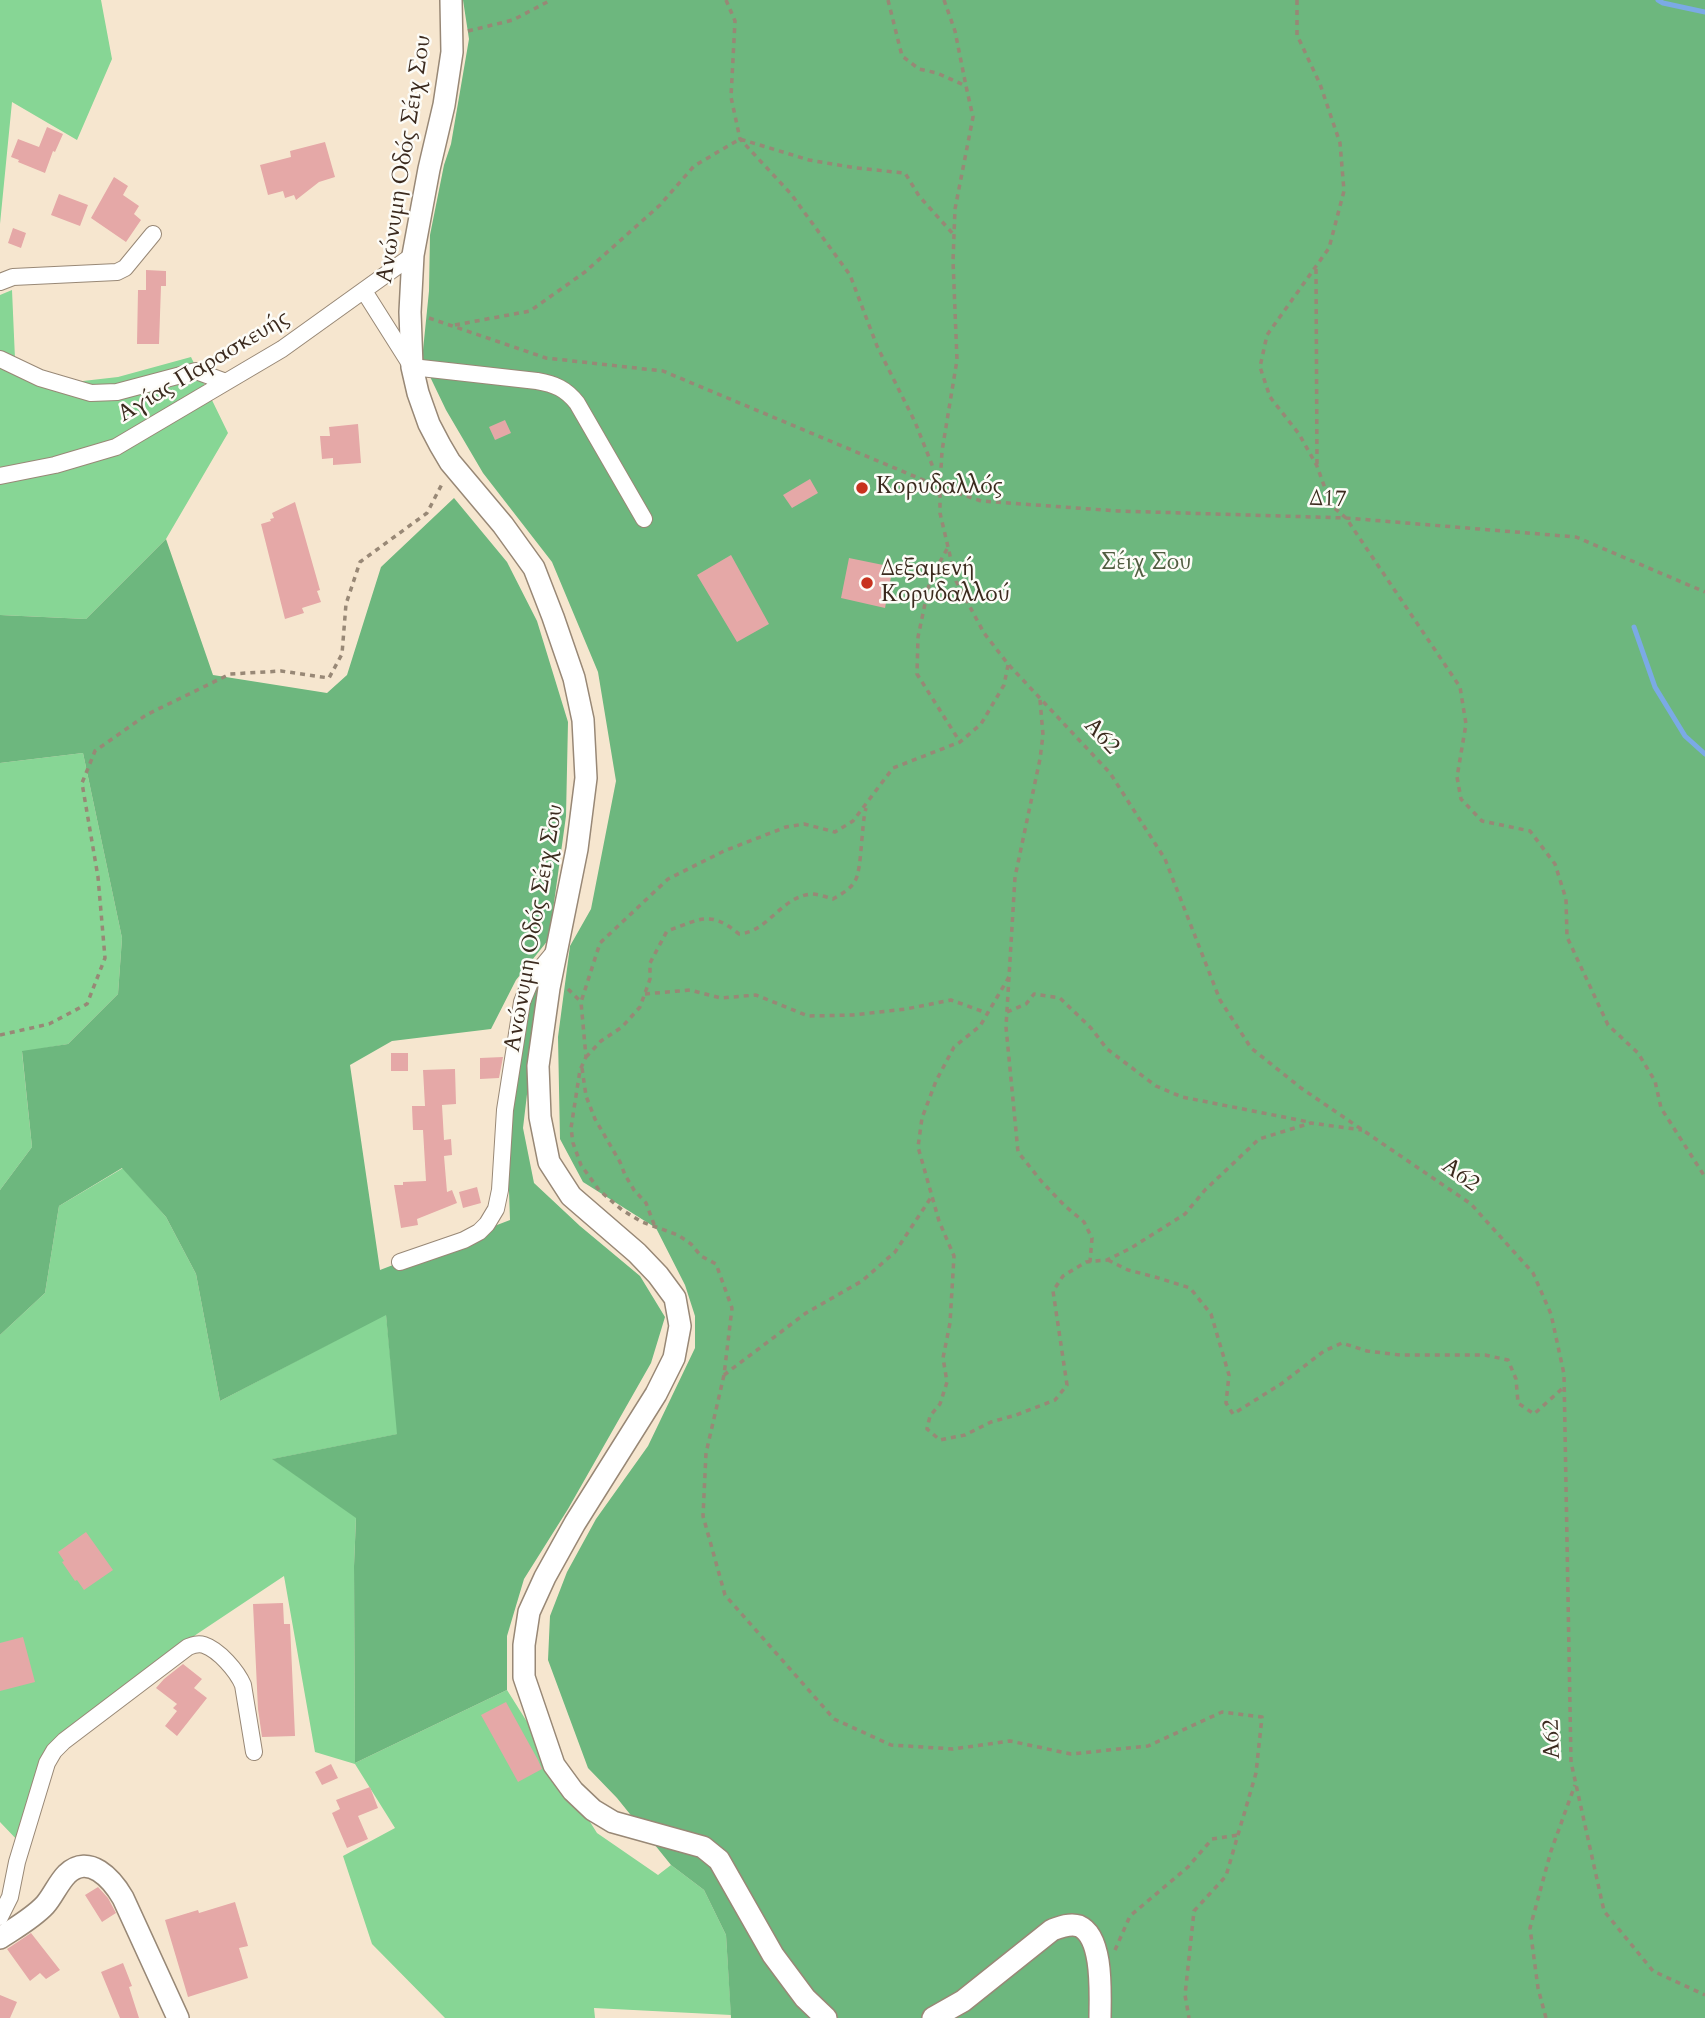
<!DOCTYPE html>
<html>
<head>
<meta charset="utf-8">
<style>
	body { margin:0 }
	canvas { display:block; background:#f6e6cf }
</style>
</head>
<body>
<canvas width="1705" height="2018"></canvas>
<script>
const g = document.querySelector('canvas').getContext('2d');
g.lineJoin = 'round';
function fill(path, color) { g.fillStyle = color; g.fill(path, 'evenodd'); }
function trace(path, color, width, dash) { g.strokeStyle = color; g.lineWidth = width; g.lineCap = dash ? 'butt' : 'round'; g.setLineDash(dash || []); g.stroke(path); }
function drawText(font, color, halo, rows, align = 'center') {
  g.font = font + ' Cardo,serif'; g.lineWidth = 5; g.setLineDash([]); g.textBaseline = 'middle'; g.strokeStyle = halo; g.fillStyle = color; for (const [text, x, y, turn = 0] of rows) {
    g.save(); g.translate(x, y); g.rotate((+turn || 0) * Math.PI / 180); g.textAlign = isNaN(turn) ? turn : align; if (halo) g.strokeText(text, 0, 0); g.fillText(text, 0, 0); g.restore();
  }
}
const green = new Path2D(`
	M0 0H101L112 59 77 140 12 102 0 224Z
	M12 290 15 359 74 382 118 377 191 357 228 433 166 539 86 619 0 615V295Z
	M83 753 122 938 118 994 68 1044 22 1052 32 1147 0 1190V763Z
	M123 1168 166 1217 196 1274 220 1401 386 1314 398 1434 273 1459 356 1517 354 1566 355 1763 507 1690 597 1833 658 1875 671 1865 704 1890 726 1935 731 2015 594 2008 595 2018H445L372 1944 343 1856 395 1828 355 1764 315 1752 284 1576 197 1634 48 1745 20 1843 0 1822V1335L45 1293 59 1206Z`);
const forest = new Path2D(`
	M463 0H1705V2018H731L726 1935 704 1890 671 1865 617 1798 588 1768 548 1660 550 1616 567 1572 596 1519 648 1446 695 1348V1316L685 1285 656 1228 583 1182 560 1139 558 1037 570 946 591 909 616 781 598 672 552 562 483 473 446 410 422 360 429 291 430 235 444 165 451 144 469 39Z
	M454 498 507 562 537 621 568 722 566 816 549 939 516 980 491 1029 392 1041 350 1065 380 1270 510 1220 507 1132 534 977 541 976 523 1128 534 1183 580 1226 640 1276 665 1317 651 1363 568 1509 524 1579 507 1636V1690L355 1763 354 1566 356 1518 272 1459 397 1434 386 1315 220 1401 196 1274 166 1217 122 1168 59 1206 45 1293 0 1335V1190L32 1147 22 1051 68 1044 118 994 122 938 83 753 0 763V615L86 619 166 539 213 675 327 693 347 675 381 567Z`);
const stream = new Path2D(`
	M1658 0 1663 3 1705 12
	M1634 627 1655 687 1685 736 1705 754`);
const building = new Path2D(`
	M47 127 63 134 55 152 53 151 45 173 18 162 19 160 11 157 18 139 39 147Z
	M325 142 335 177 319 182 296 200 294 195 285 198 283 191 268 195 260 165 291 157 290 151Z
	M114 177 128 186 123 195 139 206 134 214 141 220 126 242 91 218Z
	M59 194 88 205 80 226 51 215Z
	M13 228 26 233 21 248 8 243Z
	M146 270 166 271V286H161L159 344H137L138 290H146Z
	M505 420 511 433 495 440 489 427Z
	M358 424 361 463 333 465V458L322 459 320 436H330L329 427Z
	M810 479 818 493 792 508 783 495Z
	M295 502 320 590 317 591 321 602 302 608 304 613 285 619 261 524 271 521 270 519 274 518 272 513Z
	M731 555 769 624 737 642 697 575Z
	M849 558 893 567 885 608 841 598Z
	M391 1053H408V1071H391Z
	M503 1057 499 1078 480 1079V1058Z
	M455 1069 456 1104 442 1105 444 1140 451 1139 452 1155 444 1156 447 1192 452 1190 457 1203 417 1219 418 1225 401 1228 394 1185H403V1182L426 1181 423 1130H413L412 1106H425L423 1070Z
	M477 1187 481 1203 463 1208 459 1192Z
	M86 1532 113 1570 84 1590 77 1580 75 1581 62 1562 64 1561 58 1552Z
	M283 1603 284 1624H290L295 1736 262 1737 258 1709 253 1604Z
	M23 1637 35 1682 0 1691V1643Z
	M183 1664 202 1679 194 1688 207 1698 177 1736 165 1726 177 1711 173 1708 177 1704 156 1688 164 1679Z
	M506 1702 538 1760 542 1769 518 1782 481 1715Z
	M331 1764 338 1778 322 1785 315 1772Z
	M370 1787 378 1808 358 1816 368 1839 347 1848 332 1813 340 1809 336 1800Z
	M98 1887 108 1898 116 1913 102 1922 85 1895Z
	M235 1902 248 1946 239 1948 248 1978 188 1997 165 1920 198 1910 199 1913Z
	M31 1933 60 1970 46 1979 40 1973 30 1981 7 1949Z
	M123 1963 132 1986 129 1987 139 2018H120L101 1972Z
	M0 1995 17 2002 10 2018H0Z`);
const path = new Path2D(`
	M726 0 735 21 731 97 740 139 791 194 850 275 877 346 915 422 940 485
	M888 0 902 56 919 69 937 73 966 86 973 117 955 209 953 261 957 360 942 451 940 487V513L956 581 984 633 1008 664 1110 773 1165 859 1220 1000 1251 1048 1301 1088 1471 1204 1533 1273 1551 1314 1564 1374 1571 1762 1604 1911 1653 1971 1705 1995
	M944 0 955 31 966 86
	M1297 0V35L1320 84 1340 143 1344 191 1329 248 1267 335 1260 367 1270 397 1299 434 1317 466 1331 505 1346 518 1460 687 1466 724 1457 777 1461 799 1482 821 1530 831 1555 864 1566 899 1567 937 1608 1025 1638 1053 1655 1081 1661 1108 1705 1177
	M468 31 513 20 551 0
	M1316 269 1317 464
	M429 318 546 358 663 371 940 487 981 501 1118 511 1346 518 1576 537 1705 592
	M455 325 530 311 585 272 660 205 694 166 740 139 809 160 856 168 905 173 919 196 954 235
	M947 549 930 580 918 637 917 674 960 742
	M1008 665 1004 685 981 724 960 742 893 768 853 821 835 832 804 824 786 827 724 851 668 879 600 943 581 1002 586 1057 580 1070 571 1128 573 1143 581 1165 599 1190 622 1210 642 1222 678 1235 691 1244 701 1256 716 1264 732 1308 724 1375 706 1453 703 1516 725 1595 834 1719 891 1745 953 1749 1010 1741 1071 1754 1148 1746 1222 1712 1262 1717 1256 1773 1226 1876 1194 1911 1185 1995 1189 2018
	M1040 700 1043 735 1040 759 1015 877 1006 1027 1018 1152 1042 1182 1064 1205 1084 1222 1092 1238 1090 1262
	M1009 977 980 1026 954 1047 936 1081 922 1118 918 1147 939 1221 954 1256 950 1323 943 1358 947 1382 940 1404 930 1416 927 1429 940 1440 965 1435 991 1422 1016 1415 1055 1400 1067 1385 1053 1291 1063 1276 1086 1262 1107 1260 1131 1248 1185 1214 1205 1190 1259 1139 1311 1123 1362 1130
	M568 989 581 1002
	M645 994 690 990 721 998 756 995 808 1016 853 1015 906 1009 951 1000 987 1013
	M1007 1012 1026 1004 1034 994 1060 998 1091 1028 1107 1049 1156 1086 1182 1097 1309 1122
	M0 1035 49 1024 87 1004 105 958 98 877 82 783 95 751 146 715 230 674 281 671 329 678 342 654 346 604 360 562 427 513 443 482
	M586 1057 601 1041 622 1027 640 1007 650 979V963L667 931C700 920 709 909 739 934 768 932 781 897 811 894 818 894 826 897 833 899 841 894 850 890 855 881 862 870 861 826 866 808
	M582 1068 586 1096 595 1119 620 1162 625 1175 634 1190 646 1203 655 1227
	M1108 1260 1128 1270 1155 1277 1190 1288 1211 1314 1229 1375 1226 1403 1233 1414 1281 1384 1324 1351 1342 1343 1367 1351 1400 1355H1485L1508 1360 1516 1379 1518 1403 1534 1414 1564 1387
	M724 1375 806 1313 862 1281 895 1252 932 1196
	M1115 1950 1130 1916 1188 1867 1212 1839 1238 1835
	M1546 2018 1538 1988 1530 1928 1551 1851 1575 1785`);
const minor = new Path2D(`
	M0 282 13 277 117 272 125 268 153 234
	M364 291 412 367 537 381C555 384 566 389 577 403L644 519
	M0 359 40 378 91 393 117 392 196 371 226 382
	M0 476 55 465 116 447 282 349 413 255
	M400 1262 464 1240 479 1232 487 1224 496 1209 500 1190 505 1110 522 1002 531 980 555 951
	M0 1917 10 1897 17 1862 47 1763 54 1751 64 1741 188 1647C193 1645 198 1643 204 1645 219 1650 237 1671 243 1685L254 1752`);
const tertiary = new Path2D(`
	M451 0 452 52 444 105 429 169 413 255 410 312 412 367 418 393 429 424 440 445 450 462 503 525 534 568 553 617 574 678 583 720 586 778 577 849 549 988 538 1066 540 1117 549 1162 571 1196 637 1253 658 1275 675 1298 680 1326 674 1358 656 1394 575 1523 545 1577 529 1612 524 1645V1677L554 1765 573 1791 593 1810 613 1822 703 1847 719 1860 773 1955 805 1998 826 2018
	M0 1938C15 1928 33 1918 45 1905 53 1896 58 1883 67 1874 89 1853 112 1879 123 1898L178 2018
	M933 2018 963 2001 1052 1930C1060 1927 1070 1923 1079 1926 1104 1937 1100 1995 1100 2018`);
const markers = [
	[862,488,7,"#c8321e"],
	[867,583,7,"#c8321e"]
];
const streetNames = [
	["Ανώνυμη Οδός Σέιχ Σου",405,159,-81],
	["Αγίας Παρασκευής",204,367,-31],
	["Δ17",1328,500,2],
	["Α62",1101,737,47],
	["Ανώνυμη Οδός Σέιχ Σου",535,928,-80],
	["Α62",1460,1176,36],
	["Α62",1553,1739,-92]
];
const poiNames = [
	["Κορυδαλλός",876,488],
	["Δεξαμενή",881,570],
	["Κορυδαλλού",881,596]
];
const parkNames = [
	["Σέιχ Σου",1146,564]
];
fill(green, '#87d695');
fill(forest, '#6db77e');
trace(stream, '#7baae5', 5);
fill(building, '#e5a8a7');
trace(minor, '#988876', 18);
trace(tertiary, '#988876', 24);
trace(path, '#988876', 3.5, [5, 5]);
trace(minor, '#fff', 16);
trace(tertiary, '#fff', 21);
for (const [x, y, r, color] of markers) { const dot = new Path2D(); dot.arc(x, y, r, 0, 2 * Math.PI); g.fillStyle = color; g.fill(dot); trace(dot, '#fdfcf7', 2.5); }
drawText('23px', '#3b2a1e', '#fdfcf7', streetNames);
drawText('23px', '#3b2a1e', '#fdfcf7', poiNames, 'left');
drawText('23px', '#525e42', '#fdfcf7', parkNames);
</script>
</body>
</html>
